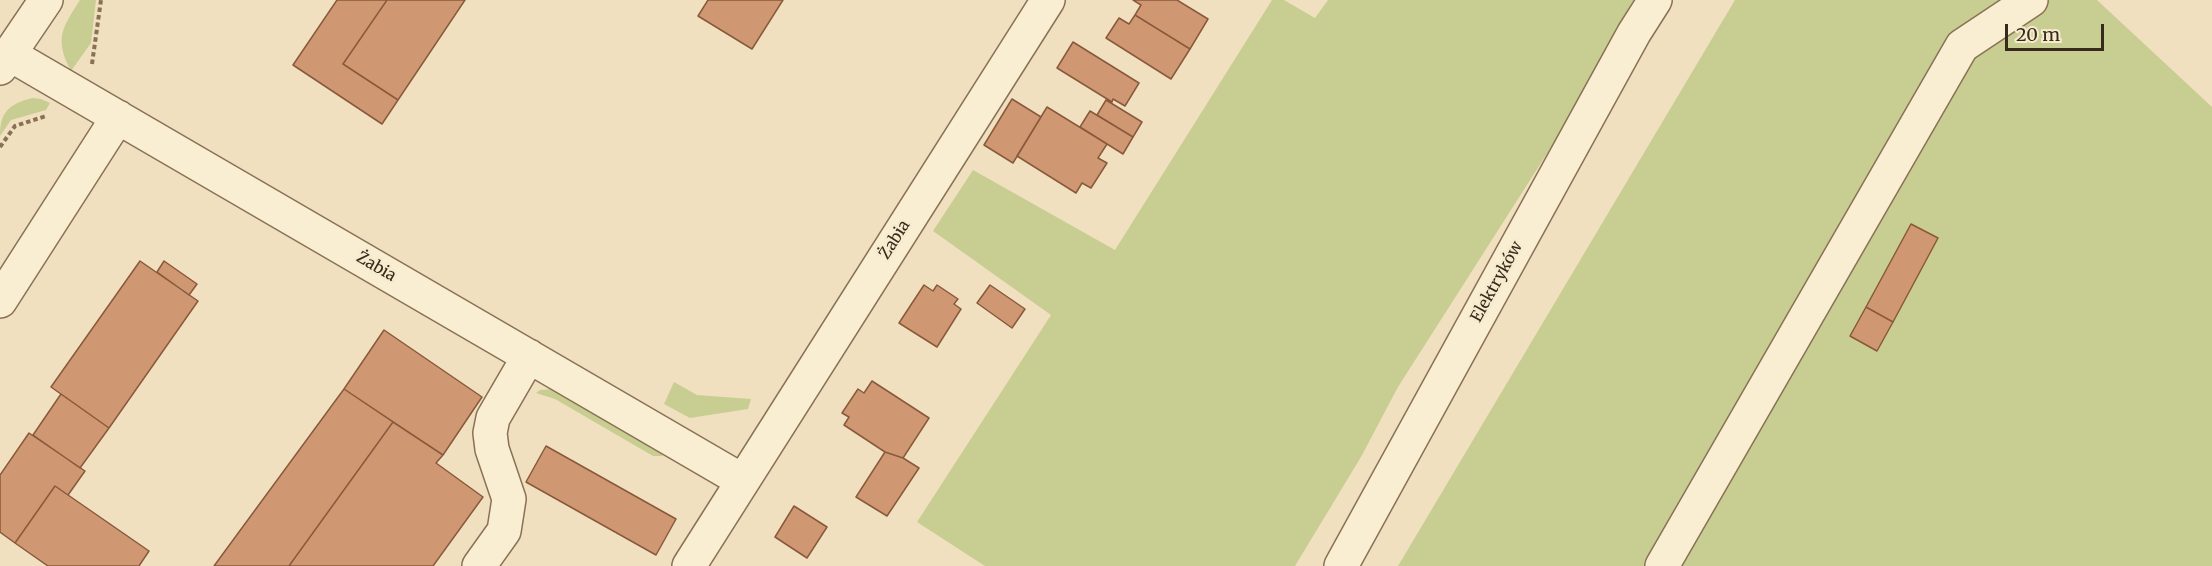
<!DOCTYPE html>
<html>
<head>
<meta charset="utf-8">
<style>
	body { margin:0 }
	#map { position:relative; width:2212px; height:566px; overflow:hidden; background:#f0e0bf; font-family:Merriweather,serif }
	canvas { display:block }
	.scale { position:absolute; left:2005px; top:24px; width:99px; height:27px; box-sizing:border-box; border:3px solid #37291c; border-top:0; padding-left:8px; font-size:18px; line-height:21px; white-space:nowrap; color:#37291c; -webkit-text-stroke:4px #f7ebce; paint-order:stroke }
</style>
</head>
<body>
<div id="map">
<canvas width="2212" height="566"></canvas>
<div class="scale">20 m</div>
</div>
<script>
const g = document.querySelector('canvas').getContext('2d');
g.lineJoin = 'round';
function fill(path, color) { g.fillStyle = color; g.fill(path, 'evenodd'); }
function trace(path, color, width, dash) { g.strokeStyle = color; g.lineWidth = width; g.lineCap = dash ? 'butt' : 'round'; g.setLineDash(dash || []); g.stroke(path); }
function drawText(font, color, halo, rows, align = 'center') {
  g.font = font + ' Merriweather,serif'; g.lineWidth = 5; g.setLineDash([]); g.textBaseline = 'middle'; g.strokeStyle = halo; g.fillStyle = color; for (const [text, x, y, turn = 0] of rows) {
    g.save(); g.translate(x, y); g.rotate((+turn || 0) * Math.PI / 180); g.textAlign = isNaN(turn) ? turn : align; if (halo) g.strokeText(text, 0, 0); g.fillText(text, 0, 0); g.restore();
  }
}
const green = new Path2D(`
	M80 0H96L91 43 71 71C54 39 62 28 80 0Z
	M1272 0H1284L1315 18 1328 0H1645L1398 387 1361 457 1295 566H985L917 522 1051 315 933 231 973 170 1115 250Z
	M1735 0H2097L2212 107V566H1398Z
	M32 98 41 99 50 103 46 110 11 120 0 136C0 112 9 104 32 98Z
	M674 382 697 395 751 399 748 409 690 418 664 404Z
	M553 389 665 452 662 456H653L555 399 536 393 540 390Z`);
const building = new Path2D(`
	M337 0H387L343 64 398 100 382 124 293 65Z
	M387 0H465L398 100 343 64Z
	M708 0H783L752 49 698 16Z
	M1133 0H1177L1208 19 1190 49 1135 15 1141 5Z
	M1135 15 1190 49 1171 79 1106 38 1119 18 1129 24Z
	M1073 42 1139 83 1125 106 1113 99 1112 102 1057 68Z
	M1012 99 1041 117 1013 163 984 145Z
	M1106 100 1142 122 1133 137 1097 115Z
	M1047 107 1107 144 1098 158 1107 163 1091 188 1082 183 1076 193 1017 156Z
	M1090 111 1133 137 1123 154 1080 127Z
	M1911 224 1938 238 1893 322 1866 307Z
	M140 261 198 301 109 428 51 387Z
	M164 261 197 284 189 295 157 272Z
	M924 285 933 291 937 285 958 299 954 304 961 309 937 347 899 323Z
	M990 285 1025 309 1012 328 977 303Z
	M1866 307 1893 322 1877 351 1850 336Z
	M384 330 482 397 443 455 344 389Z
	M872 381 929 418 903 458 885 452 844 425 849 417 842 413 858 389 864 393Z
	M344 389 393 422 289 566H214Z
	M61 394 109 428 80 468 33 435Z
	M393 422 443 455 436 463 483 497 433 566H289Z
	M29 433 85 471 68 495 55 486 15 543 0 532V475Z
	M546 446 676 519 656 555 526 482Z
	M885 452 903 458 919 468 887 516 856 497Z
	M55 486 149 551 139 566H48L15 543Z
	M794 506 827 527 807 558 775 537Z`);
const path = new Path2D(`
	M92 64 101 0
	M0 147 15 126 46 116`);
const minor = new Path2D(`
	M9 54 743 481
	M0 68 46 0
	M0 301 118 117
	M479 566 504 531 509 499 492 449 490 433 493 418 529 356
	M689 566 1048 0
	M1341 566 1634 33 1655 0
	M1662 566 1962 46 2031 0`);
const streetNames = [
	["Żabia",895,240,-58],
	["Żabia",376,267,30],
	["Elektryków",1497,282,-61]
];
fill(green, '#c8ce92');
fill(building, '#cf9873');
trace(building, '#89593b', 1.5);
trace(minor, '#897156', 36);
trace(path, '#897156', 4, [4.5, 3]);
trace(minor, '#faeed2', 33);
drawText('16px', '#37291c', '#f7ebce', streetNames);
</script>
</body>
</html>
